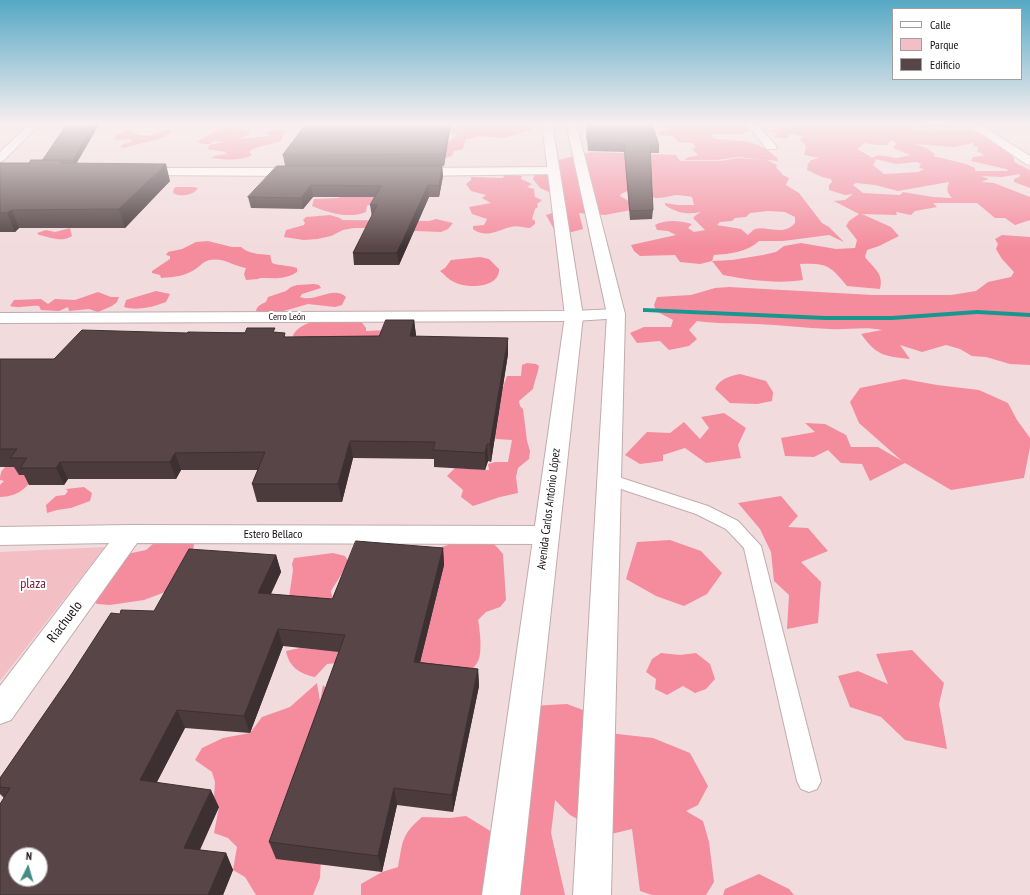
<!DOCTYPE html>
<html>
<head>
<meta charset="utf-8">
<style>
	body { margin:0 }
	#map { position:relative; width:1030px; height:895px; overflow:hidden; background:#f1dbdd; font-family:"PT Sans Narrow",sans-serif }
	canvas { display:block }
	.legend { position:absolute; left:892px; top:8px; width:130px; height:72px; box-sizing:border-box; background:#fff; border:1px solid #a29f9f; margin:0; padding:5px 7px; list-style:none; font-size:12px; color:#171010 }
	.legend li { display:flex; align-items:center; gap:8px; height:20px }
	.legend b { width:20px; border:1px solid #a29f9f }
	.north { position:absolute; left:8px; top:847px; width:40px; height:40px; box-sizing:border-box; background:#fff; border:1px solid #a29f9f; border-radius:50%; rotate:5deg; font-size:11px; font-weight:700; line-height:16px; text-align:center; color:#171010 }
	.north::after { content:''; display:block; margin:auto; width:14px; height:18px; background:#458b86; clip-path:polygon(50% 0,100% 100%,50% 72%,0 100%) }
</style>
</head>
<body>
<div id="map">
<canvas width="1030" height="895"></canvas>
<ul class="legend">
<li><b style="height:5px;background:#fff"></b>Calle</li>
<li><b style="height:11px;background:#f4bec5"></b>Parque</li>
<li><b style="height:11px;background:#574547"></b>Edificio</li>
</ul>
<div class="north">N</div>
</div>
<script>
const g = document.querySelector('canvas').getContext('2d');
g.lineJoin = 'round';
function fill(path, color) { g.fillStyle = color; g.fill(path, 'evenodd'); }
function trace(path, color, width, dash) { g.strokeStyle = color; g.lineWidth = width; g.lineCap = dash ? 'butt' : 'round'; g.setLineDash(dash || []); g.stroke(path); }
function drawText(font, color, halo, rows, align = 'center') {
  g.font = font + ' "PT Sans Narrow",sans-serif'; g.lineWidth = 4; g.setLineDash([]); g.textBaseline = 'middle'; g.strokeStyle = halo; g.fillStyle = color; for (const [text, x, y, turn = 0] of rows) {
    g.save(); g.translate(x, y); g.rotate((+turn || 0) * Math.PI / 180); g.textAlign = isNaN(turn) ? turn : align; if (halo) g.strokeText(text, 0, 0); g.fillText(text, 0, 0); g.restore();
  }
}
const green = new Path2D(`
	M105 547 0 681V552Z`);
const forest = new Path2D(`
	M335 123H525V124L529 125 532 130 503 138 479 136 465 140 463 149 454 151 452 156 443 159 440 144 451 140 458 134Z
	M641 123H748L749 131 742 134H711L712 137 716 139C743 142 756 138 777 158L778 161 737 157 718 160H684L688 157 695 156 698 155 692 149 696 147 693 143 678 142 673 136 659 135V131L672 130 669 128Z
	M803 123H833L836 125 859 126 875 123H873H952L954 124 952 128 907 126 911 129 928 131 969 129 978 132 1008 151 1014 158V162L1030 170V188L1014 182V179L1019 177 1020 174 1002 177 981 176 989 179 981 182 994 183 1030 197V220L1015 225 1005 218H995L977 203H933L937 207 915 211 911 215 896 212 897 215 862 214 891 227 899 236 879 246 867 250 865 257C874 269 884 273 880 289L847 286C830 266 828 263 800 264L803 280C776 284 749 280 723 275L712 261 700 264 680 262 675 255 640 256 634 251 631 245 676 235 668 231 657 230 655 225C666 219 680 221 692 224L688 228 694 232 705 230 693 218 696 215 701 212C688 215 676 213 665 205V203L678 205H694L692 197C687 196 681 195 676 195 661 198 655 201 643 192L653 186 647 182 621 194 620 196 627 200 636 209 605 215 579 213 583 229 568 233 555 231 546 215 558 211 556 195 540 188 533 179 536 171 548 167 558 160 592 152 676 155 680 161H720L738 158 767 160 777 165 776 167 783 175 789 178 786 185 799 193 822 223 829 227 844 242 829 235 783 241H759C747 252 730 254 714 255L712 261 732 260 763 255 776 252 784 246 801 243 836 249 855 248 857 240 846 226 849 221 859 214 834 201 845 200 853 194 845 195 829 190V185L832 182 831 179 822 177 807 170 808 164 811 160 819 158 805 155 804 152 806 149 805 144 800 140 804 136C797 136 794 133 788 134V137C784 140 777 138 773 136L778 135V134L769 130 789 127ZM891 140 897 143 893 148 910 155C906 156 901 157 897 158 889 158 878 152 873 158L857 149 865 143 876 145H887ZM974 143V146L978 147 977 151 984 155 982 156 973 157 971 161 1006 169 1008 171H975V168L966 164 933 156 935 154 926 148 916 144 953 147ZM875 159 896 164 917 162 921 164 919 168 924 169 918 172 884 174 873 165 876 161ZM949 182C946 190 947 192 952 198L933 197 903 192 900 195 863 193 853 185 856 183 875 185 898 191ZM768 211 785 212 795 217V223C783 237 767 225 755 229 753 230 750 233 748 235L741 229 717 225 720 222 732 221 735 218 746 217 750 213Z
	M224 128 241 129 250 131 248 135 239 139 270 136 266 133 269 131 286 130 281 141 253 149 249 152 252 155C241 161 225 160 212 158L214 156 228 154C224 150 214 151 207 149L210 145 223 142 214 141 209 144H201L198 141 217 130Z
	M168 129 172 131 162 138 123 148 120 146 133 140 128 139 113 140 116 137 114 135 127 130 139 135 148 136Z
	M505 174 522 176 521 179 532 184 527 187 534 189 535 197 542 200 537 204 538 207 535 209 532 219 535 221V224L530 228C524 228 516 225 511 227 498 230 486 239 473 229V226L484 225 487 219 472 214 469 207 491 203 482 198 486 195 471 191 466 184 471 180V177L503 178Z
	M176 187H193L198 188C193 196 180 197 173 193L174 188Z
	M343 196 376 197 374 202 367 206 366 212C348 219 329 213 312 206L314 199 338 198Z
	M330 215 340 218 342 220 429 221 436 219 453 223 448 229 441 232 416 231 406 234 384 228H354L343 230 331 236 317 239 304 240 284 237 286 230 304 225 305 223 303 220 306 217Z
	M70 228 72 236C61 243 51 237 39 235L37 233 46 230 55 232Z
	M1002 235 1030 237V365L1010 364 986 357 972 356 960 349 946 345 922 352 900 345 910 359C884 356 877 356 861 334L882 330C865 326 848 330 830 329 805 328 781 325 756 324 736 323 717 324 697 321L689 330 697 339 689 346 669 350 660 341 637 343 630 333 644 327H671L673 320 656 311 654 305 657 297 691 295 715 288 729 287 873 295H951L976 291 988 282 1011 277 1014 272 1002 259 996 249 998 244 995 239Z
	M208 241 232 247H241C248 254 260 254 270 255L272 263C280 266 288 265 297 268V272C285 280 274 278 260 278L258 279 246 280 244 274 246 268C234 266 223 257 210 260 204 261 201 265 197 268 186 276 175 277 161 278L160 275 152 273V271L170 259V256L166 255 168 252 182 249 196 242Z
	M480 257 489 259 499 269C500 289 465 289 452 281 448 279 444 274 440 271L445 268 451 260Z
	M314 284 319 285 321 288 302 294 300 297C315 303 334 285 346 297L342 305 335 307 308 304 277 313 268 314 256 311C257 306 261 304 266 302L268 297 286 291 291 287 297 285Z
	M156 291 170 294 166 302C153 307 137 311 124 307L126 300Z
	M98 292 111 297H119L117 302 112 306 98 312 89 309 69 311 68 307 59 311 41 310 39 306C29 305 20 309 10 306L14 300 41 299 48 304 55 299 75 300Z
	M360 320 366 328V331L389 330 387 336 295 342 293 335C305 315 340 320 360 320Z
	M527 363 536 364 539 366C538 374 534 381 533 389L519 401 520 406 523 409 527 441 530 451 529 459 518 468 516 477 518 493 500 497 473 506 461 497 463 490 447 476 455 468 489 470 488 464 495 462H508L512 440 496 439 493 436C498 416 499 395 507 376H521L522 365Z
	M740 374 766 381 773 392 772 401 757 404 730 403 715 389C719 379 730 376 740 374Z
	M904 379 937 385 979 390 1008 403 1017 420 1030 438V447L1024 478 951 490 905 463 870 481 862 464 841 463 828 450 814 457 785 456 781 438 815 432 805 423 825 424 846 435 851 447H878L902 461 859 423 850 402 860 388Z
	M724 413 746 428 738 445 741 458 706 463 685 448 663 455V461L640 464 625 455 647 432 670 433 684 422 700 439 709 428 701 417Z
	M15 461 36 475C25 490 18 496 0 497V485L4 481 0 480C0 468 6 466 15 461Z
	M84 487 92 493 90 501 71 508 57 510 47 513 46 505 56 496 65 495 68 491 66 489Z
	M781 496 798 516 788 527 808 528 828 551 801 562 821 582 818 623 787 629 789 595 774 581 771 552 760 529 738 503Z
	M193 534 194 545 191 558 168 591 144 600 110 605 97 604 86 593 122 555 146 550 154 543V538Z
	M456 538 491 542 497 547 503 554 506 600 500 607 486 612 478 620C480 630 483 655 477 663 475 667 471 670 468 673L404 676 435 549 448 545Z
	M670 540 701 551 722 573 707 594 684 606 656 596 626 579 637 542Z
	M333 553 345 556 349 562 331 591 333 601 289 598 293 570 292 564 294 558Z
	M347 630 338 663 327 664 315 677C300 674 289 667 286 651L300 648 323 650Z
	M912 650 944 683 939 704 947 749 905 740 881 717 850 707 838 676 858 671 888 684 876 654Z
	M661 653 680 655 696 653 710 664 715 679 706 689 695 693 683 686 667 695 655 689 656 679 646 672 652 659Z
	M317 683 320 701 323 685 329 692 320 878 313 895H256L245 877 233 870 237 847 228 838 214 833 219 807 214 798 215 782 212 772 195 760 202 748 223 738 250 733 262 717 290 707Z
	M567 704 591 713 600 732 653 738 690 753 708 786 698 805 686 811 703 821 709 842 714 882 706 895H652L640 891 632 829 607 835 570 815 555 800 551 833 565 895H361V884L382 872 398 867C403 841 401 835 422 817L450 818 466 816 492 832 532 706Z
	M759 874 789 889 794 895H723L725 889Z`);
const stream = new Path2D(`
	M643 308 825 316H892L977 310 1030 313V317L977 314 892 320H825L646 312H643Z`);
const service = new Path2D(`
	M609 474 708 506 738 521 761 546 821 781 817 789 809 792 801 789 797 781 744 548 726 529 696 514 603 483 601 479 603 475Z`);
const minor = new Path2D(`
	M30 123H41L4 160 0 162V152Z
	M746 123H756L775 145 777 147 775 149H767Z
	M966 123H978L1030 156V165L1026 164Z
	M554 167 558 168 560 171 558 174 413 176 409 175 407 172 409 169 413 168Z
	M137 168H301L305 169 307 172 305 175 301 176 133 175 131 172 133 169Z
	M616 309 622 310 625 314 622 318 574 321 0 323V313L574 311Z
	M130 525 546 526 555 529 559 535 555 541 546 544 137 543 11 720 0 724V686L109 543 0 545V527Z`);
const secondary = new Path2D(`
	M542 123H552L583 316 520 895H482L565 316Z
	M566 123H576L625 314 611 895H573L607 314Z`);
const wall = new Path2D(`
	M68 123H100L76 163 170 181 125 228H19L15 232H0V163H29L43 160Z
	M307 123H451L444 166H442L443 176 439 197H429L399 265H354L353 253 372 217 370 205 375 197H313L303 209 251 208 248 197 285 166 283 155Z
	M587 123 659 146V153H650L653 210 652 219 630 220 624 152 588 151 587 139H586Z
	M414 320 416 336 508 354 491 462 488 461 485 470 434 467V459L353 458 342 502H257L252 484 258 470H181L176 479H68L64 485H29L24 475H19L14 467H0V359H54L187 333 276 332 286 337 379 336Z
	M443 548 444 565 420 662 478 669 479 686 453 812 397 805 382 872 276 859 269 842 339 652 283 646 250 733 185 728 157 782 219 807 200 850 226 853 233 870 223 895H0L4 798 0 794V778L120 614 154 611 276 555 281 572 271 594 332 599Z`);
const shadedWall = new Path2D(`
	M95 123H100L75 166 73 160Z
	M449 123H451L444 166V154Z
	M166 164 170 181 125 228 119 209Z
	M442 166 443 176 439 197V186Z
	M311 185 313 197 303 209 301 198Z
	M428 185 429 197 399 265 397 253Z
	M12 210 19 228 15 232 7 213Z
	M414 320 416 335 412 352 410 336Z
	M508 338V354L491 462 490 444Z
	M350 441 353 458 342 502 338 484Z
	M487 444 488 461 485 470V453Z
	M175 453 181 470 176 479 170 462Z
	M60 462 68 479 64 485 56 468Z
	M443 548 444 565 416 679 414 662Z
	M276 555 281 572 263 610 258 593Z
	M278 629 283 646 250 733 244 716Z
	M478 669 479 686 453 812 452 795Z
	M177 710 185 728 149 797 140 780Z
	M394 788 397 805 382 872 378 856Z
	M211 790 219 807 193 864 184 848Z
	M226 853 233 870 223 895H208Z`);
const building = new Path2D(`
	M68 123H95L73 160H43Z
	M307 123H449L444 154 283 155Z
	M587 123H652L659 146 650 145 653 210 630 211 624 144 588 143V131H587Z
	M31 160H63L60 163 166 164 119 209 12 210 7 213H0V163H29Z
	M277 166H442L439 186 428 185 397 253H353L377 205H370L381 186 311 185 301 198 248 197Z
	M386 320H414L410 336 508 338 490 444H487L485 453 433 450 435 442 350 441 338 484H252L265 452 175 453 170 462H60L56 468H20L27 458H10L17 449H0V359H54L82 330 187 333 188 332 245 333 247 328H275L273 332 285 333 284 337 379 336Z
	M356 541 443 548 414 662 478 669 452 795 394 788 378 856 269 842 345 635 278 629 244 716 177 710 140 780 211 790 184 848 226 853 208 895H0V804L10 788 0 787V778L69 678 111 613 120 614 121 610 154 611 189 549 276 555 258 593 332 599ZM16 855H40V879H16Z`);
const farStreetnames = [
	["Cerro León",287,317]
];
const streetNames = [
	["Avenida Carlos António López",549,509,-83],
	["Estero Bellaco",273,535]
];
const nearParknames = [
	["plaza",33,584]
];
const nearStreetnames = [
	["Riachuelo",65,622,-53]
];
fill(green, '#f4bec5');
fill(forest, '#f48c9d');
fill(stream, '#189790');
trace(service, '#c1acae', 2);
trace(minor, '#c1acae', 2);
trace(secondary, '#c1acae', 2);
fill(service, '#fff');
fill(minor, '#fff');
fill(secondary, '#fff');
fill(wall, '#4b3b3d');
fill(shadedWall, '#3d3032');
fill(building, '#574547');
trace(building, '#3d3032', 1);
const sky = g.createLinearGradient(0, 0, 0, 248);
sky.addColorStop(0, '#55a8c5');
sky.addColorStop(0.5, '#f9eff0');
sky.addColorStop(1, '#f9eff000');
g.fillStyle = sky;
g.fillRect(0, 0, 1030, 248);
drawText('10px', '#171010', '#fff', farStreetnames);
drawText('12px', '#171010', '#fff', streetNames);
drawText('14px', '#771c33', '#fff', nearParknames);
drawText('14px', '#171010', '#fff', nearStreetnames);
</script>
</body>
</html>
